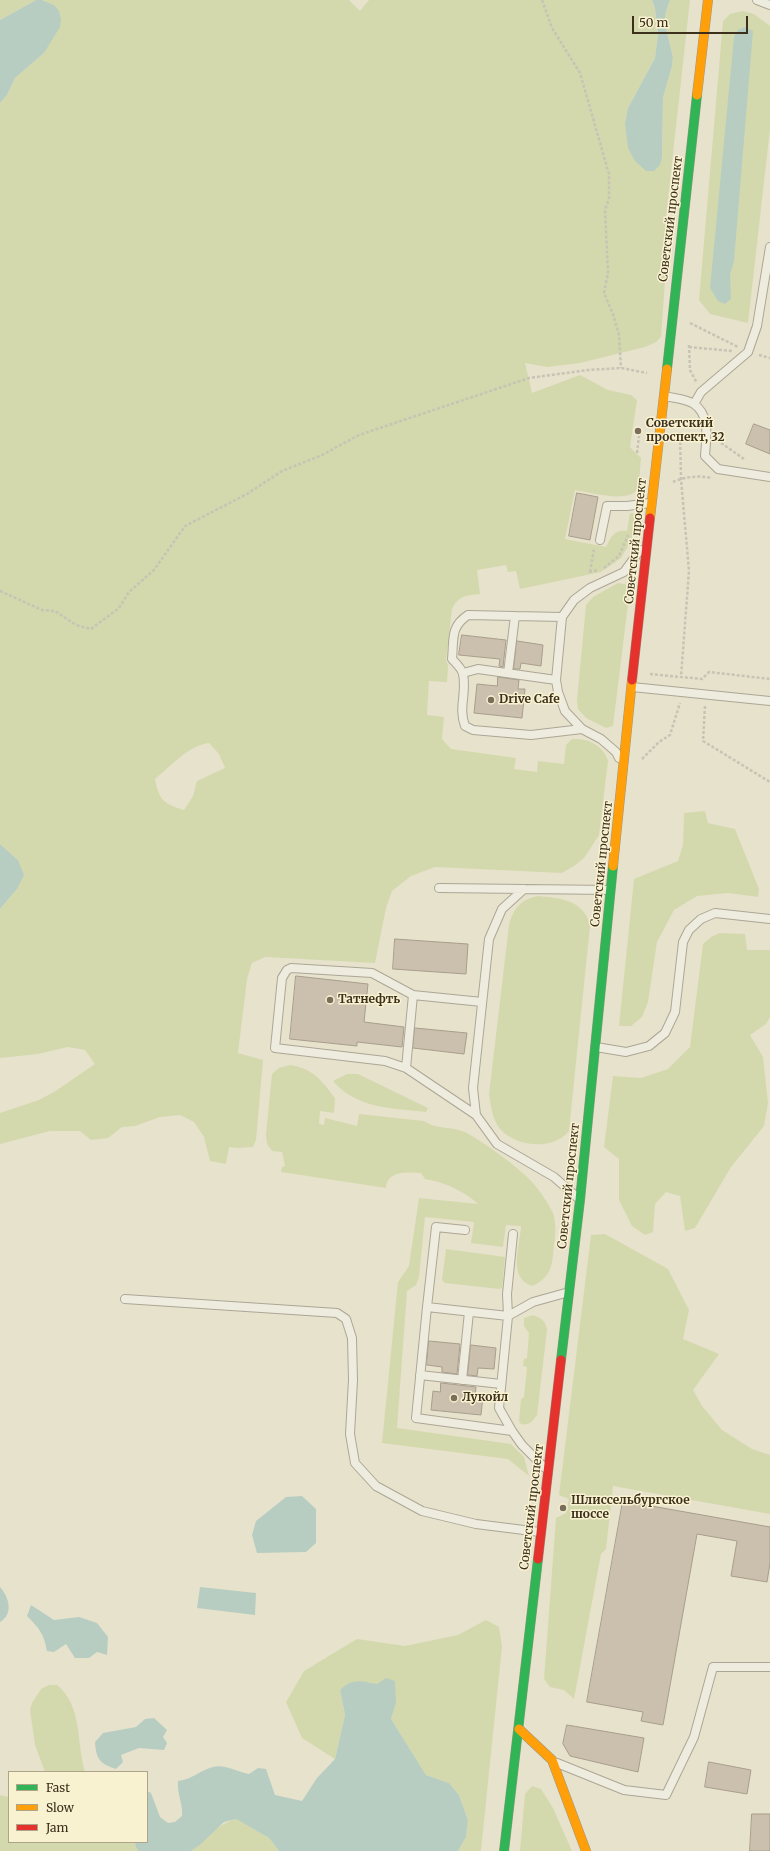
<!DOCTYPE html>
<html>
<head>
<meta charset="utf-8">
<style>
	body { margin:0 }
	#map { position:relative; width:770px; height:1851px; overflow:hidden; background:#e7e2cc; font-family:Merriweather,serif }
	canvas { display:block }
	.legend { position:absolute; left:8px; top:1771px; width:140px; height:72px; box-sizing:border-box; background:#f9f2d1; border:1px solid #ada489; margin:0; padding:5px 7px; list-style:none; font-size:12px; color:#3c2f1c }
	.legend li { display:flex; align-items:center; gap:8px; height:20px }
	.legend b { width:20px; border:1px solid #ada489 }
	.scale { position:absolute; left:632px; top:16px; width:116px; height:18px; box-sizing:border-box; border:2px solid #3c2f1c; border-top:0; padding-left:5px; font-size:12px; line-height:14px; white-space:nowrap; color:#3c2f1c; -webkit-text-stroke:3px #f9f2d1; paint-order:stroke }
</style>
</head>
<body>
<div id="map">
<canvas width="770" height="1851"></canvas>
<ul class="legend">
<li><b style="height:5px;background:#30b455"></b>Fast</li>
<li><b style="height:5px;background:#ff9f0a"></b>Slow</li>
<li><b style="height:5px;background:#e5322d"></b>Jam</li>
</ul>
<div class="scale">50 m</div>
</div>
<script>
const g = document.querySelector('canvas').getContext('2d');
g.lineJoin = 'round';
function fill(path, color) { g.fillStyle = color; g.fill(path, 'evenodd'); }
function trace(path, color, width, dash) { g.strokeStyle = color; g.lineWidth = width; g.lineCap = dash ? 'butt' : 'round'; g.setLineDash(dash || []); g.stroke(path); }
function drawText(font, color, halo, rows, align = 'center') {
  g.font = font + ' Merriweather,serif'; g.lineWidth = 3; g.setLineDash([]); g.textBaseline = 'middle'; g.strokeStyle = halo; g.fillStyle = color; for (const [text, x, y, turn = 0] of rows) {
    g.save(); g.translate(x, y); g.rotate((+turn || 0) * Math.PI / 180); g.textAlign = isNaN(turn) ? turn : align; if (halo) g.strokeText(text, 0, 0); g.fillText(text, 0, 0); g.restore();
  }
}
const green = new Path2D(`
	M0 0H36L0 20Z
	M42 0H349L360 11 369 0H652L655 9 658 34 655 58 628 108 662 157 663 98 672 66 673 57 665 24V15L670 0H690L666 217 669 225 661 337 656 342 645 347 580 363 547 367 525 363 532 393 580 375 608 390 631 395 637 400 630 447 641 458C640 466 640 483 637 489 630 504 588 492 575 490L565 539 606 547C611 537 614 529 627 531L630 513 635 514 632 539 621 558 601 572 520 589 516 571 508 572 506 565 477 570 480 594C467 595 458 596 452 609L446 659 448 666 447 682 429 681 427 715 444 717 442 739 451 749 516 758 514 769 537 772 538 761 564 764 566 745 572 739C588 738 603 745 608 761L599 835 584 858 574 866 562 873 435 867 411 876 392 891 386 908 375 963 265 957 252 963 247 979 238 1053 263 1060 256 1140 253 1147 237 1148 229 1147 226 1164 210 1161 204 1137 194 1122 180 1115 160 1117 135 1126 122 1127 108 1138 91 1140 80 1131H50L0 1144V1113L39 1100 54 1092 95 1064 85 1050 68 1047 38 1054 0 1058V909L17 889 18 860 0 844V103L7 95 15 78 44 53 54 5ZM209 743 219 754 225 768 197 781 193 796 184 810C164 804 159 800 155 779 170 767 189 745 209 743Z
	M743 11 754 14 770 26V129L748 323 710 314 699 300 723 21 730 14Z
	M618 583 625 584 630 588 613 726 606 728 586 718 578 709 577 700 586 605 593 597Z
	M705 811 708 823 735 829 759 889 758 897 728 893 697 896 674 910 657 942 648 1002 642 1017 631 1026H619L634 879 678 861 683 845 684 813Z
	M538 896C560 898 585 900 590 926L569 1131C553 1151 516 1147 500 1129 492 1119 491 1106 489 1094L509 925C513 909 521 899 538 896Z
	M720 933 745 934 747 950H770V1017L766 1024 750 1035 763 1057 768 1103 764 1126 731 1167 695 1228 685 1231 680 1196 666 1192 655 1204 653 1232 645 1235 632 1226 619 1200V1159L604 1147 613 1076 641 1078 668 1069 690 1047 703 944 711 937Z
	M290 1065C314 1069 321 1080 335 1098L334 1113 320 1111 319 1124 324 1125 325 1118 357 1126 359 1114 424 1121C437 1130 451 1126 465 1132 481 1140 521 1169 533 1183 540 1191 548 1203 553 1213 556 1222 556 1234 554 1244 552 1265 553 1275 533 1286 507 1279 520 1246 521 1226L506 1225 503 1247 471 1243 474 1222 425 1217 419 1277 416 1285 407 1291 397 1428 511 1444 524 1457 529 1476 508 1459 382 1443 398 1282 409 1266 419 1198 478 1204C464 1191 444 1182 425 1179L421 1173C408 1172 387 1170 386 1188L281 1172 282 1167 285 1166 282 1152 272 1151 267 1144 266 1134 272 1074 279 1068Z
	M347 1074H358L428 1108 426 1112C392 1108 357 1109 333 1081Z
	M605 1234 668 1269 689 1310 683 1339 719 1354 693 1390 702 1406 722 1430 752 1449 770 1455V1514L613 1486 606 1549 601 1554 574 1699 564 1690 550 1687 544 1679 556 1518 566 1513 569 1499 559 1495 591 1235Z
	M446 1249 505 1257 502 1288 499 1289 445 1283 442 1280Z
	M533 1315C541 1318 546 1321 547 1330L537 1415C533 1421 529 1426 521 1424L519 1421 521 1399 524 1397 527 1367 523 1366 524 1359 527 1358 529 1333 524 1326V1318Z
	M486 1620 499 1627 502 1646 481 1851H458L466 1837 468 1820 459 1795 449 1783 426 1775 391 1719 396 1703C372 1679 371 1677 340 1690L345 1715 335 1759 302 1738 286 1702 304 1671 357 1639 405 1646 458 1635Z
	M49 1685H57C83 1706 76 1743 85 1772H45L35 1745 30 1710 32 1703 41 1689Z
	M532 1786 541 1789 553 1808 572 1851H520L525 1794Z
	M0 1795 9 1797V1842H136L135 1845 138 1851H0Z
	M236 1819 269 1838 279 1851H191C208 1839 215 1825 236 1819Z`);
const water = new Path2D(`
	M36 0H42L54 5 59 11 61 19 60 27 44 53 15 78 7 95 0 103V20Z
	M652 0H670L665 15V24L673 57 672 66 663 98 662 157 660 165 654 171H646L635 161 628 148 625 124 628 108 655 58 658 34 655 9Z
	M745 27 753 31 734 261 730 275 731 299 725 304 718 301 710 288 734 37 738 30Z
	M0 844 18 860 24 875 17 889 0 909Z
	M302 1496 316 1509V1543L306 1552 257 1553 252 1535 256 1521 286 1497Z
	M0 1587C9 1597 14 1614 0 1622Z
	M200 1587 256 1593 255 1615 197 1608Z
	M31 1605 54 1620 79 1617 97 1623 108 1637 107 1655 97 1652 89 1658H75L66 1644 54 1652 47 1651C44 1634 39 1628 27 1616Z
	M386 1678 395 1681 396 1703 391 1719 426 1775 449 1783 459 1795 468 1820 466 1837 458 1851H279L269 1838 236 1819 224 1822 201 1844 191 1851H138L135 1845 136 1842H147V1791L151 1793 160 1817 168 1823 175 1822 182 1816C183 1803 177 1795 178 1781 193 1779 200 1770 213 1767 225 1764 237 1772 249 1774L258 1768 266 1769 275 1795 302 1801 317 1778 335 1759 345 1715 340 1690C352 1678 361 1681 377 1684Z
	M154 1718 167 1730 163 1737 167 1743 164 1750 139 1748 121 1755 123 1762 116 1769C100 1764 96 1759 95 1742L103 1733 136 1727 145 1719Z`);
const building = new Path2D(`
	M754 424 770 430V454L746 444Z
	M577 493 598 497 590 540 569 536Z
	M462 635 506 640 503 667 499 666 500 659 459 655Z
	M517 641 543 645 541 666 521 663 520 669H514Z
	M498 677 519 680 518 689H525L522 718 474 713 477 684 497 686Z
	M395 939 468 944 466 974 393 969Z
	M296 976 368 984 364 1022 404 1027 402 1047 357 1042V1046L290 1039Z
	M415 1028 467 1033 464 1054 413 1048Z
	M429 1341 460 1344 457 1374 442 1372V1367L427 1365Z
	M471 1345 496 1348 494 1369 478 1368 477 1376 468 1375Z
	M441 1383 476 1387 475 1395 483 1396 481 1415 431 1410 433 1391 440 1392Z
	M623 1501 770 1527V1563L767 1582 731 1576 737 1541 697 1534 663 1725 641 1721 643 1712 587 1702Z
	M567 1725 644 1738 638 1772 570 1756 563 1744Z
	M709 1762 751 1770 747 1794 705 1787Z
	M752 1814H770V1851H750Z`);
const path = new Path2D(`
	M542 0 552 28 580 73 609 174V199L605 210 608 273 604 293 613 314 619 335 621 368
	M690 323 738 347
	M689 345 690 370 697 383
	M689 347 732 351
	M759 355 770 358
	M680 432 681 479 689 571 681 677
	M717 440 744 459
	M637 453 639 436
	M673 482C684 477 698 475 711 478
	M604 568 619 556 628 535
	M589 572 598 570
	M590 572 594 549
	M0 591 42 610 55 611 76 625 91 629 119 608 129 592 154 570 185 526 247 494 282 471 322 455 359 435 529 378 588 370 621 368 647 373
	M650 674 702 679 709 672 770 679
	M705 706 703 741 770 782
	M642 759 659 742 670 735 680 703`);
const lane = new Path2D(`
	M757 0 770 5
	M665 396C673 398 687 399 694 404 711 416 706 439 705 456L718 469 770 477
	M694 404 701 392 748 352 757 326 770 247
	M600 540 607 506H627L650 503
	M562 617 468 615C450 627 454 639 452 659 456 663 462 669 463 674 467 693 458 708 465 726L473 730 531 735 582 729
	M463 673 478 669 556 680
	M508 673 515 616
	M632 687 770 701
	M619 758 616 752 601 739 582 729 565 711 558 692 556 680 562 617 574 600 590 588 624 572 640 550
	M439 888 610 890
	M524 889 502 909 489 939 473 1088 476 1115 497 1144 554 1177 578 1198
	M596 1047 626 1052 649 1046 665 1033 675 1012 683 942 689 930 701 919 715 913 770 919
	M406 1068 385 1061 275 1048 282 978 287 970 291 968 372 973 413 995
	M476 1115 406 1068 413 995 482 1002
	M125 1299 337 1313 346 1319 352 1338 353 1380 350 1434 355 1463 376 1486 422 1511 476 1524 540 1532
	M427 1307 436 1227 465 1230
	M420 1375 501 1384
	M462 1380 469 1312
	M512 1431 416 1418 427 1307 508 1316 507 1294 513 1234
	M545 1468 522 1445 512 1431 499 1408 508 1316 533 1302 569 1292
	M557 1763 624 1790 666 1795 694 1737 713 1667H770`);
const fast = new Path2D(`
	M667 369 697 95
	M561 1360 580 1200 613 866
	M504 1851 538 1559`);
const slow = new Path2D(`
	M697 95 708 0
	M650 518 667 369
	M613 866 632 680
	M519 1729 552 1760 586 1851`);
const jam = new Path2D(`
	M632 680 650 518
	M538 1559 561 1360`);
const markers = [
	[638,431,4,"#786e5a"],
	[491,700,4,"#786e5a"],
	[330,1000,4,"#786e5a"],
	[454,1398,4,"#786e5a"],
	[563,1508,4,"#786e5a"]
];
const streetNames = [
	["Советский проспект",671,219,-83],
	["Советский проспект",636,541,-84],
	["Советский проспект",602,864,-84],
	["Советский проспект",569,1186,-84],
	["Советский проспект",532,1507,-83]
];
const poiNames = [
	["Советский",646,424],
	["проспект, 32",646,438],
	["Drive Cafe",499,700],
	["Татнефть",338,1000],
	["Лукойл",462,1398],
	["Шлиссельбургское",571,1501],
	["шоссе",571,1515]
];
fill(green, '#d4d9ad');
fill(water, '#b8cdc2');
fill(building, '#cbc0ad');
trace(building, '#a89d8b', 1);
trace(lane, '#aca695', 10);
trace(fast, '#9c9686', 10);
trace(slow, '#9c9686', 10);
trace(jam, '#9c9686', 10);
trace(path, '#c7c3b5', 2.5, [3, 2]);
trace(lane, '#eeebdf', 8);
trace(fast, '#30b455', 9);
trace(slow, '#ff9f0a', 9);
trace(jam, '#e5322d', 9);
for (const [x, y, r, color] of markers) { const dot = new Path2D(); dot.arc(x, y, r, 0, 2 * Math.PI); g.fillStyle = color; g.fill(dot); trace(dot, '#f9f2d1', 1.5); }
drawText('12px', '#3c2f1c', '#f9f2d1', streetNames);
drawText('bold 12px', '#3c2f1c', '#f9f2d1', poiNames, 'left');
</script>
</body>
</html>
